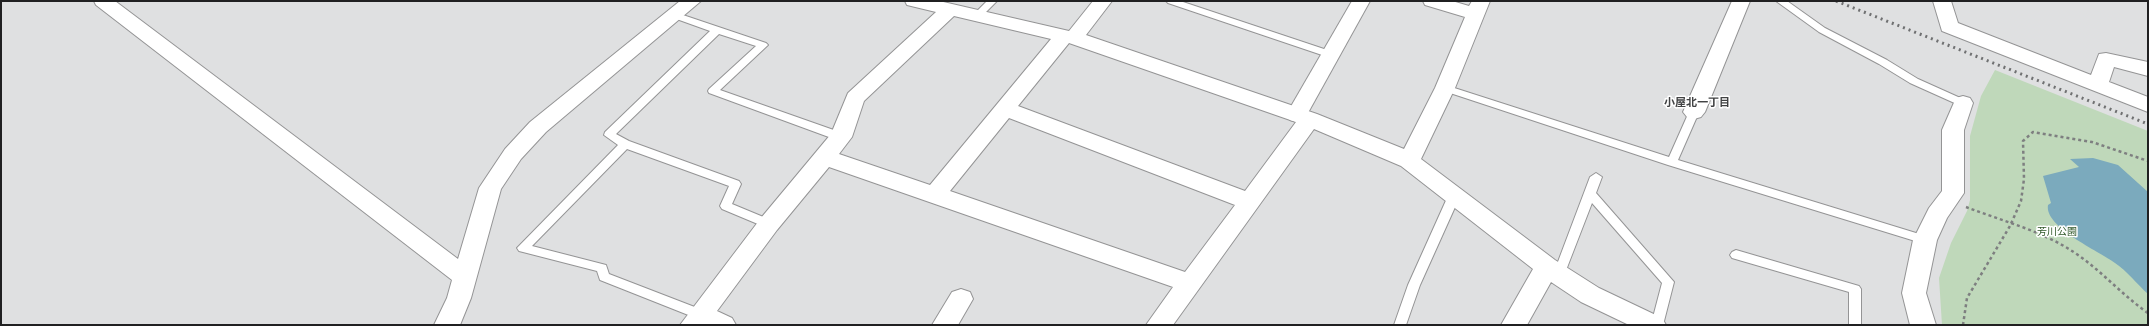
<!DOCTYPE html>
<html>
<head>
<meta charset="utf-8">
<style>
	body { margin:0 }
	#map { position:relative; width:2149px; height:326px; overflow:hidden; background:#dfe0e1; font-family:Barlow,sans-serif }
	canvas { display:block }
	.frame { position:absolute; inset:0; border:2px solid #202021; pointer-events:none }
</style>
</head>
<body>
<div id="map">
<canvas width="2149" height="326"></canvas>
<div class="frame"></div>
</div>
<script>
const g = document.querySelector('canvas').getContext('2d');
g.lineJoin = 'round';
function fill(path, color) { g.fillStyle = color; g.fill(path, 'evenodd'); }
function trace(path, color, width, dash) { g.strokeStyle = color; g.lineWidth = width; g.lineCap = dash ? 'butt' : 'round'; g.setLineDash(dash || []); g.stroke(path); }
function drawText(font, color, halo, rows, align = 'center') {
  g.font = font + ' Barlow,"Noto Sans JP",sans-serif'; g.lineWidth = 3; g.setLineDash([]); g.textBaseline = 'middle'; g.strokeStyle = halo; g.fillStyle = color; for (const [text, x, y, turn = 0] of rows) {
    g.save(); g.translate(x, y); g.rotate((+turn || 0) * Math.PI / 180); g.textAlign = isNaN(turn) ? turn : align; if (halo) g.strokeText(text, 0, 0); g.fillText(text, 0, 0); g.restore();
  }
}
const green = new Path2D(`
	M1995 70 2148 131V325H1942L1939 278 1951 243 1967 211 1970 200V136L1981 96Z`);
const water = new Path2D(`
	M2093 158 2118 165 2148 192V294C2137 284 2127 271 2115 263 2099 251 2044 227 2048 205L2051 203 2043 176 2079 167 2070 159Z`);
const path = new Path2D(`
	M1966 207C2002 221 2043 231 2075 253 2102 271 2122 295 2148 313
	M1963 325 1967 298 2010 226 2021 201 2024 179 2023 141 2033 132 2092 142 2148 161`);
const service = new Path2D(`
	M987 1H997L980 18H974L972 16Z
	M1166 1H1180L1336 53 1337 55 1332 58 1328 57 1168 3Z
	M1776 1H1787L1825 28 1887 60 1918 79 1967 101 1968 103 1963 106 1959 105 1910 83 1879 64 1819 32Z
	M674 12 766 43 768 45 720 90 845 134 846 137 845 140H837L709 93 708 91 709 89 756 46 719 34 616 134 629 141 739 181 741 184 732 204 773 221 775 224 773 227H765L722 209 720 206 729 186 627 149 532 246 606 265 609 274 705 311 707 315 705 319 701 320 600 280 597 271 523 252 519 251 517 248 618 145 604 135 605 132 710 31 671 17 669 15Z
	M1445 85 1669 157 1689 112 1694 108 1698 109 1699 112 1678 160 1929 237 1931 240 1929 243 1925 244 1668 165 1441 90 1440 88 1441 86Z
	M1596 173 1602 177 1596 193 1674 282 1663 325H1651L1662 283 1592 203 1563 278H1555L1553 275 1590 177Z
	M1454 192 1458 193 1460 196 1420 285 1406 325H1394L1408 285 1448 196 1450 193Z
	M1736 250 1859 286 1861 289V325H1849V292L1732 258 1730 255 1732 252Z`);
const minor = new Path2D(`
	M94 1H115L458 259 479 188 505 149 530 122 680 1H701L546 132 521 159 501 189 471 298 460 325H434L447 298 452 280 96 5Z
	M905 1H939L1069 31 1093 1H1112L1086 35 1317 114 1404 149 1435 88 1465 17 1425 5 1423 1H1452L1469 6 1472 1H1490L1455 88 1421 159 1555 260 1599 288 1662 318 1666 325H1629L1581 302 1551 282 1527 325H1501L1533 269 1401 166 1314 129 1173 325H1146L1173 287 829 167 777 230 717 311 732 318 736 325H680L761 218 831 134 848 93 936 12 907 5ZM954 16 1051 39 930 185 839 154 852 137 864 101ZM1069 43 1296 122 1245 191 1018 106ZM1009 118 1235 205 1185 272 950 191Z
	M1732 1H1750L1705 112 1701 117 1694 119 1687 117 1683 112Z
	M1933 1H1951L1958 23 2091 75 2099 54 2106 53 2148 62V76L2114 67 2109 82 2148 97V112L1942 31Z
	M1963 96 1970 98 1973 103 1964 130V193L1947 218 1937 240 1926 293 1936 325H1910L1902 293 1913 240 1929 208 1942 191V130L1956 98Z
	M961 289 970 292 973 299 958 325H932L952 292Z`);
const tertiary = new Path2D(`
	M1352 1H1370L1304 120 1297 122 1290 120 1286 115Z`);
const rail = new Path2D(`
	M1836 1 2148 124`);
const parkNames = [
	["芳川公園",2057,232]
];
const neighbourhoodNames = [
	["小屋北一丁目",1697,102]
];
fill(green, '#bfd8ba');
fill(water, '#7baabd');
trace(service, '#949495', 2);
trace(minor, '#949495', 2);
trace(tertiary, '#949495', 2);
trace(path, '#7e7f80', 2.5, [3, 3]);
fill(service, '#fff');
fill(minor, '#fff');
fill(tertiary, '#fff');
trace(rail, '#707172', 3, [2, 4]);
drawText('10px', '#2e5627', '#fff', parkNames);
drawText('bold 11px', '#414243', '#fff', neighbourhoodNames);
</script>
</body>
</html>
